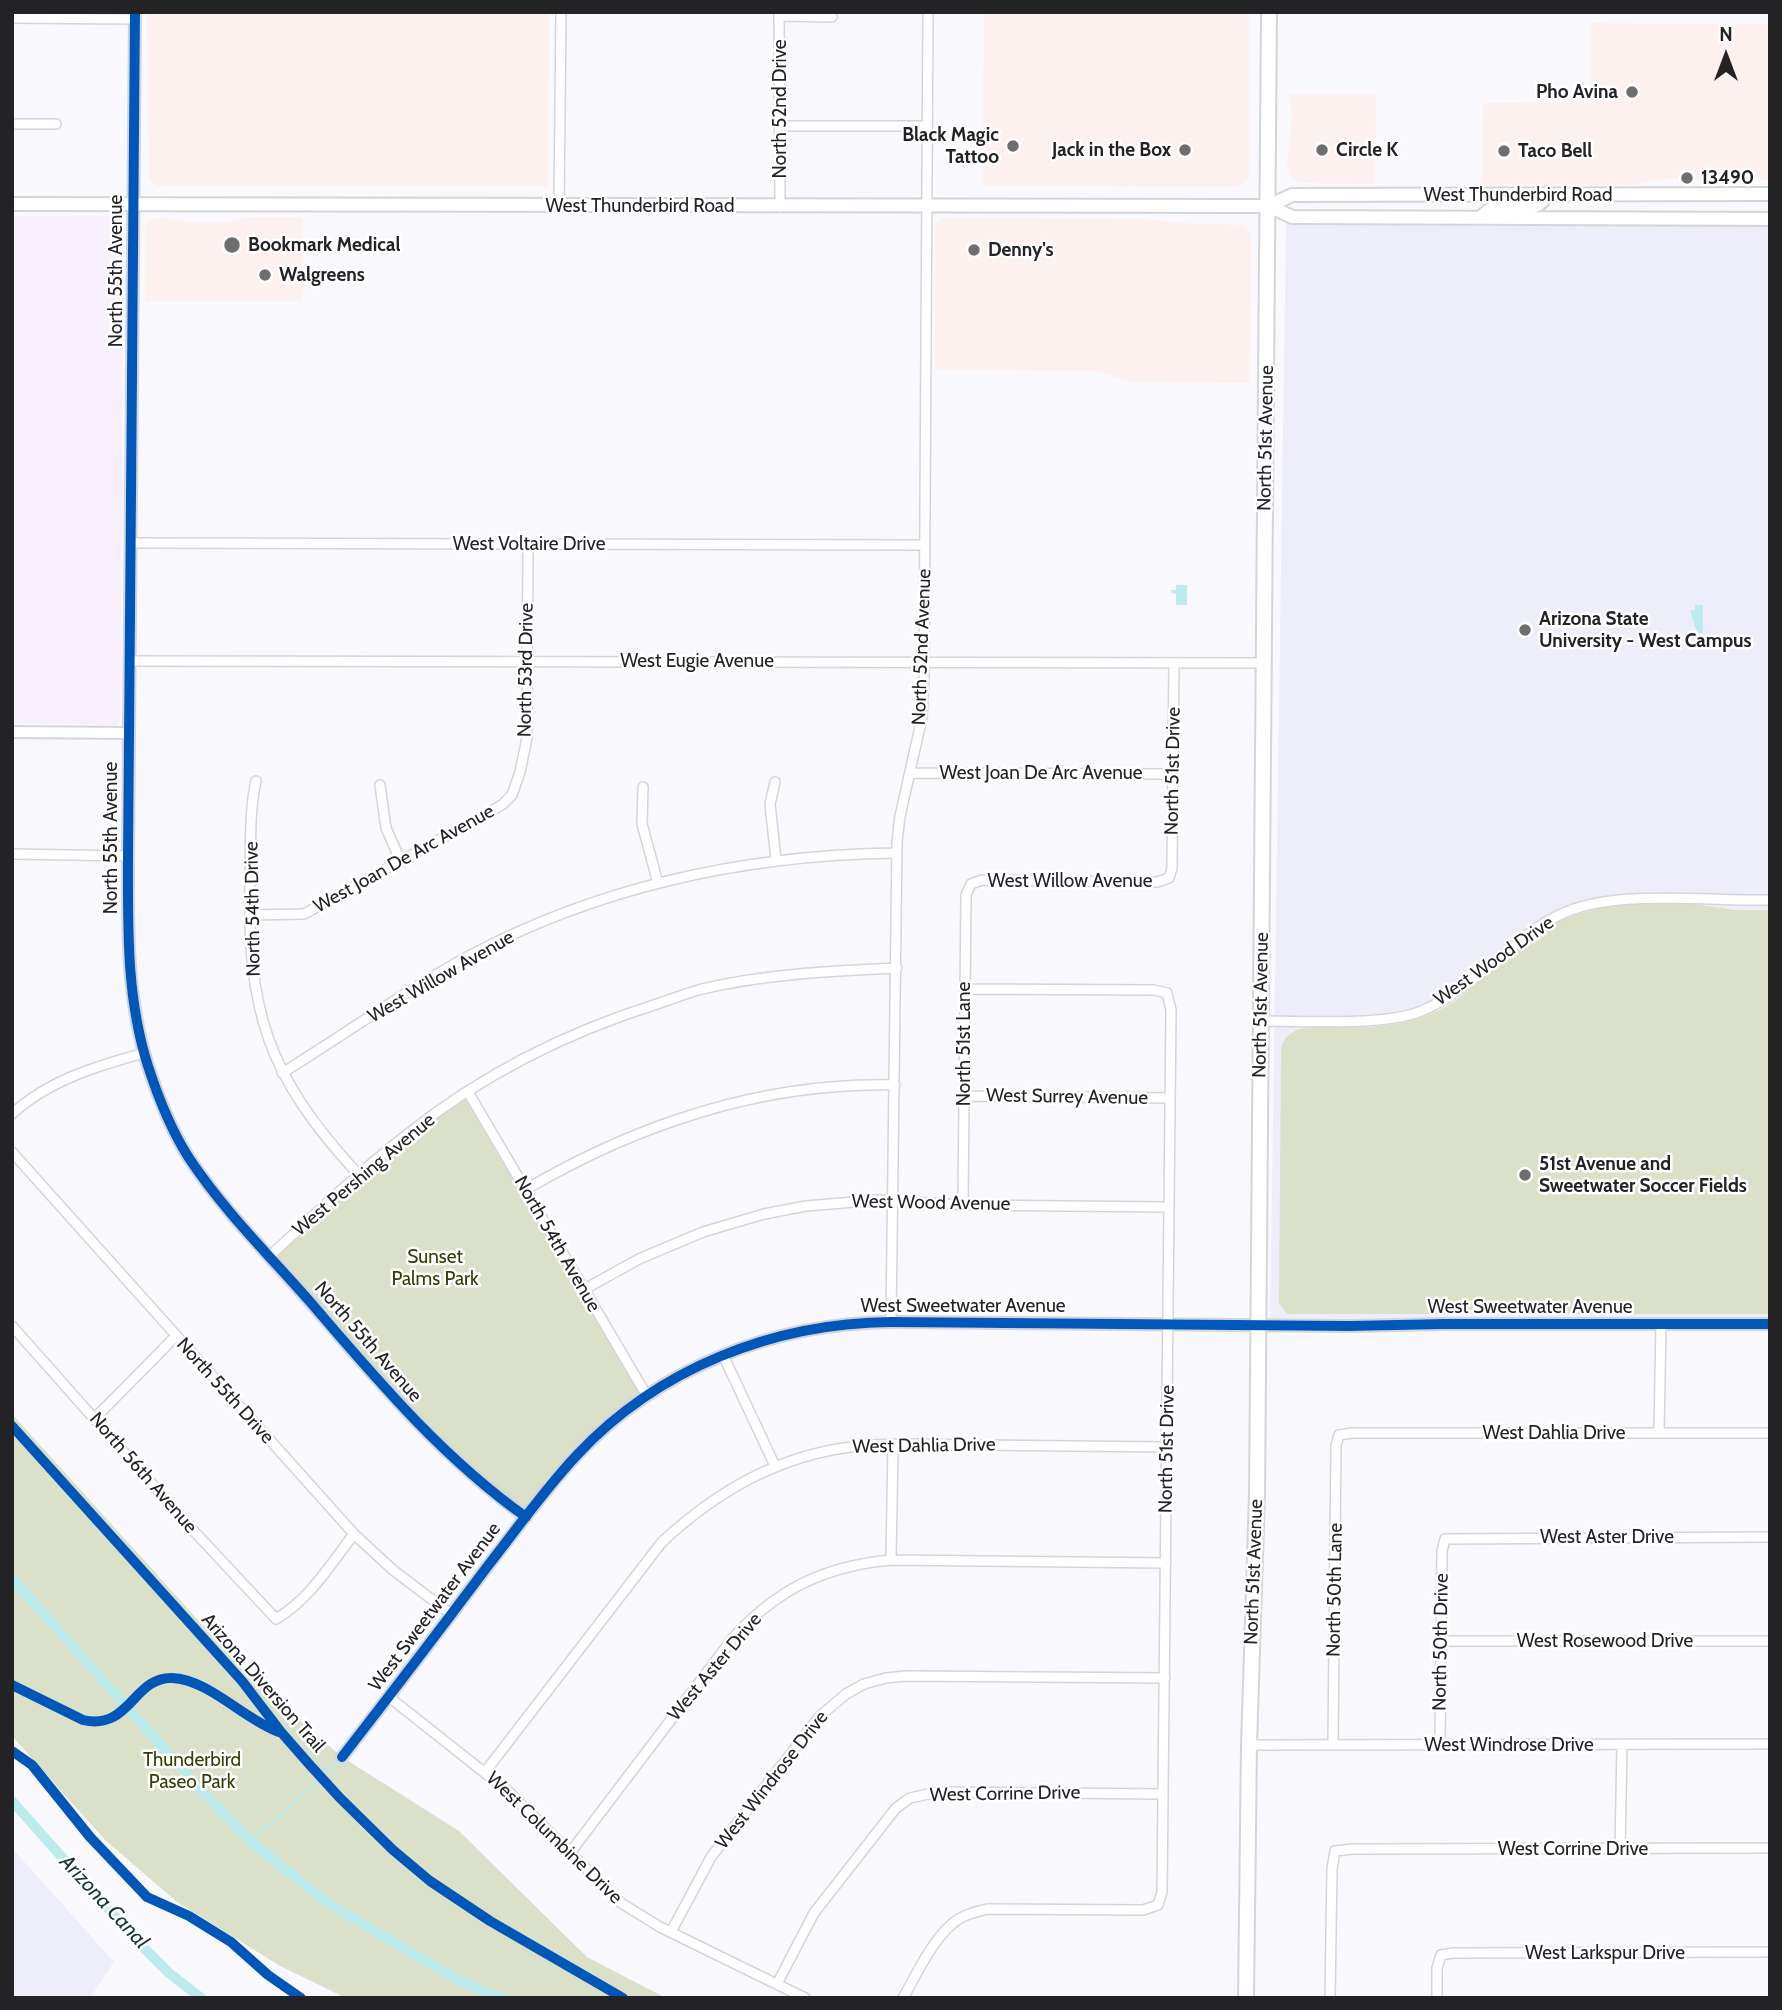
<!DOCTYPE html>
<html>
<head>
<meta charset="utf-8">
<style>
	body { margin:0 }
	#map { position:relative; width:1782px; height:2010px; overflow:hidden; background:#f9f9fd; font-family:Cabin,sans-serif }
	canvas { display:block }
	.frame { position:absolute; inset:0; border:14px solid #232326; pointer-events:none }
	.north { position:absolute; left:1691px; top:21px; width:70px; height:70px; -webkit-text-stroke:5px #fff; paint-order:stroke; rotate:0deg; font-size:19px; font-weight:700; line-height:28px; text-align:center; color:#232326 }
	.north::after { content:''; display:block; margin:auto; width:24px; height:32px; background:#232326; clip-path:polygon(50% 0,100% 100%,50% 72%,0 100%) }
</style>
</head>
<body>
<div id="map">
<canvas width="1782" height="2010"></canvas>
<div class="frame"></div>
<div class="north">N</div>
</div>
<script>
const g = document.querySelector('canvas').getContext('2d');
g.lineJoin = 'round';
function fill(path, color) { g.fillStyle = color; g.fill(path, 'evenodd'); }
function trace(path, color, width, dash) { g.strokeStyle = color; g.lineWidth = width; g.lineCap = dash ? 'butt' : 'round'; g.setLineDash(dash || []); g.stroke(path); }
function drawText(font, color, halo, rows, align = 'center') {
  g.font = font + ' Cabin,sans-serif'; g.lineWidth = 5; g.setLineDash([]); g.textBaseline = 'middle'; g.strokeStyle = halo; g.fillStyle = color; for (const [text, x, y, turn = 0] of rows) {
    g.save(); g.translate(x, y); g.rotate((+turn || 0) * Math.PI / 180); g.textAlign = isNaN(turn) ? turn : align; if (halo) g.strokeText(text, 0, 0); g.fillText(text, 0, 0); g.restore();
  }
}
const commercial = new Path2D(`
	M984 12H1249L1250 168 1247 180 1237 187 982 186Z
	M147 13H549L548 186H157L149 180Z
	M1591 23 1770 24V180L1661 179 1631 185 1482 184 1483 103 1590 102Z
	M1288 94H1376L1375 184 1300 183 1291 178 1287 166 1292 112Z
	M248 217H303L302 301H145L146 225 149 220 164 218 188 222H232Z
	M944 218 1147 219 1184 223 1243 225 1249 230 1251 236 1250 383 1128 382 1097 371 935 370V226L940 219Z`);
const built = new Path2D(`
	M1286 223 1770 224V1321H1270Z
	M12 1848 114 1962 90 1998H12Z`);
const medical = new Path2D(`
	M12 216H110L118 219 122 224 123 340 121 716 118 724 115 725 12 723Z`);
const green = new Path2D(`
	M1632 903 1694 904 1735 910H1770V1314H1287L1279 1304 1281 1047 1286 1037 1298 1029C1345 1024 1391 1033 1435 1012 1468 997 1491 968 1519 946 1552 919 1590 908 1632 903Z
	M468 1092 647 1396 613 1421 526 1517 450 1455 270 1256 358 1174Z
	M12 1414 245 1672 342 1757 459 1831 587 1957 666 1998H346L280 1966 177 1902 105 1840 12 1736Z`);
const water = new Path2D(`
	M1176 585H1187V605H1176V594L1172 593 1171 590H1176Z
	M1695 605H1703V633H1697L1690 610H1695Z`);
const stream = new Path2D(`
	M250 1840 285 1812 339 1760`);
const canal = new Path2D(`
	M12 1578 200 1789 250 1840 287 1871 329 1904 458 1980 500 1998
	M12 1801 134 1938 169 1973 201 1998`);
const minor = new Path2D(`
	M779 12 780 207
	M780 16 832 17
	M12 18 135 19
	M12 124H56
	M780 126H927
	M559 206 561 12
	M132 543 925 545
	M130 661 1264 663
	M910 773 1173 774
	M256 781C249 813 251 845 250 878 247 1012 267 1075 358 1174
	M775 782 770 804 776 860
	M380 785 386 828 401 862
	M643 787 642 824 658 883
	M12 854 128 856
	M250 915 304 914 490 812 503 804 512 795 520 772 527 738 528 544
	M1261 1021C1305 1021 1362 1025 1405 1016 1431 1011 1457 991 1479 975 1513 950 1531 924 1574 909 1627 891 1712 901 1770 900
	M282 1073C344 1035 403 992 467 957 600 886 747 855 896 853
	M468 1092 647 1396
	M964 1096 1170 1098
	M12 1114C49 1080 97 1066 144 1053
	M12 1152 354 1534 393 1570 451 1614
	M525 1190C637 1124 763 1082 895 1085
	M963 1205 966 895 971 884 982 880 1157 882 1169 878 1172 868 1174 663
	M270 1256C315 1214 360 1171 409 1133 482 1075 568 1032 657 1004 672 999 687 993 702 989 766 974 832 971 897 968
	M583 1290 639 1259 703 1232 764 1214 806 1206 878 1200 963 1205 1169 1207
	M891 1322 897 842 900 816 922 718 924 675 928 12
	M12 1326 192 1529 276 1619C310 1599 330 1565 354 1534
	M723 1355 775 1466
	M95 1418 176 1336
	M1659 1433 1661 1324
	M891 1560 893 1444
	M1441 1641H1770
	M389 1697 509 1792 621 1903 660 1927 805 1998
	M1249 1745 1770 1744
	M1333 1745 1336 1445 1339 1435 1352 1433H1770
	M1440 1745 1442 1551 1445 1539 1770 1537
	M485 1772 662 1542C718 1490 781 1454 859 1446 897 1442 937 1445 976 1445 1039 1446 1103 1446 1167 1447
	M1620 1849 1622 1745
	M569 1854 733 1638C777 1589 825 1566 891 1560L1166 1563
	M671 1932 711 1857 819 1717 846 1694 864 1684 886 1678 906 1676 1165 1678
	M777 1984 814 1913 896 1808 910 1798 938 1792 1163 1794
	M903 1998C917 1974 931 1942 952 1924 962 1915 975 1912 987 1909L1143 1910 1158 1905 1162 1892 1171 1010 1167 993 1154 990 964 989
	M1330 1998 1332 1869 1335 1851 1353 1849 1770 1848
	M1437 1998V1968L1441 1955 1453 1953 1770 1952`);
const tertiary = new Path2D(`
	M135 12 128 856C128 927 126 997 148 1066 158 1097 171 1130 189 1158 224 1211 270 1256 312 1304 378 1381 443 1458 526 1517
	M12 732 129 733
	M342 1757C391 1694 439 1631 487 1567 516 1530 544 1490 577 1455 658 1368 774 1323 891 1322L1349 1326 1444 1324H1770`);
const secondary = new Path2D(`
	M12 204 1244 206H1269L1292 195 1770 194
	M1269 206 1292 217 1770 219
	M1480 218C1484 214 1489 209 1494 208 1511 205 1540 216 1547 193`);
const primary = new Path2D(`
	M1246 1998 1249 1745 1257 1494 1269 12`);
const cycleway = new Path2D(`
	M135 12 128 856C128 927 126 997 148 1066 158 1097 171 1130 189 1158 224 1211 270 1256 312 1304 378 1381 443 1458 526 1517
	M12 1426 242 1681 281 1732 309 1764 340 1798 393 1850 430 1881 490 1921 623 1998
	M12 1685 83 1720C130 1731 133 1677 172 1678 208 1679 245 1720 279 1732
	M12 1751 32 1765 90 1837 147 1897 189 1916 231 1942 268 1975 301 1998
	M342 1757C391 1694 439 1631 487 1567 516 1530 544 1490 577 1455 658 1368 774 1323 891 1322L1349 1326 1444 1324H1770`);
const markers = [
	[1632,92,7,"#6e6e71"],
	[1013,146,7,"#6e6e71"],
	[1185,150,7,"#6e6e71"],
	[1322,150,7,"#6e6e71"],
	[1504,151,7,"#6e6e71"],
	[1687,178,7,"#6e6e71"],
	[232,245,9,"#6e6e71"],
	[974,250,7,"#6e6e71"],
	[265,275,7,"#6e6e71"],
	[1525,630,7,"#6e6e71"],
	[1525,1175,7,"#6e6e71"]
];
const poiNames = [
	["Pho Avina",1618,92,"right"],
	["Black Magic",999,135,"right"],
	["Tattoo",999,157,"right"],
	["Jack in the Box",1171,150,"right"],
	["Circle K",1336,150],
	["Taco Bell",1518,151],
	["13490",1701,178],
	["Bookmark Medical",248,245],
	["Denny's",988,250],
	["Walgreens",279,275],
	["Arizona State",1539,619],
	["University - West Campus",1539,641],
	["51st Avenue and",1539,1164],
	["Sweetwater Soccer Fields",1539,1186]
];
const streetNames = [
	["North 52nd Drive",780,109,-90],
	["West Thunderbird Road",1518,195],
	["West Thunderbird Road",640,206],
	["North 55th Avenue",116,271,-90],
	["North 51st Avenue",1266,438,-89],
	["West Voltaire Drive",529,544],
	["North 52nd Avenue",922,647,-88],
	["West Eugie Avenue",697,661],
	["North 53rd Drive",526,670,-89],
	["North 51st Drive",1173,771,-89],
	["West Joan De Arc Avenue",1041,773],
	["North 55th Avenue",111,838,-90],
	["West Joan De Arc Avenue",404,859,-29],
	["West Willow Avenue",1070,881],
	["North 54th Drive",253,909,-91],
	["West Wood Drive",1494,961,-35],
	["West Willow Avenue",441,977,-30],
	["North 51st Avenue",1261,1005,-89],
	["North 51st Lane",964,1044,-90],
	["West Surrey Avenue",1067,1097,1],
	["West Pershing Avenue",364,1175,-40],
	["West Wood Avenue",931,1203,1],
	["North 54th Avenue",557,1244,60],
	["West Sweetwater Avenue",963,1306],
	["West Sweetwater Avenue",1530,1307],
	["North 55th Avenue",368,1342,49],
	["North 55th Drive",225,1391,48],
	["West Dahlia Drive",1554,1433],
	["West Dahlia Drive",924,1446,-1],
	["North 51st Drive",1167,1449,-89],
	["North 56th Avenue",143,1473,49],
	["West Aster Drive",1607,1537],
	["North 51st Avenue",1254,1572,-88],
	["North 50th Lane",1335,1590,-89],
	["West Sweetwater Avenue",435,1607,-53],
	["West Rosewood Drive",1605,1641],
	["North 50th Drive",1441,1642,-89],
	["West Aster Drive",715,1667,-50],
	["Arizona Diversion Trail",263,1683,49],
	["West Windrose Drive",1509,1745],
	["West Windrose Drive",772,1780,-52],
	["West Corrine Drive",1005,1794,-1],
	["West Columbine Drive",554,1838,44],
	["West Corrine Drive",1573,1849],
	["West Larkspur Drive",1605,1953]
];
const parkNames = [
	["Sunset",435,1257],
	["Palms Park",435,1279],
	["Thunderbird",192,1760],
	["Paseo Park",192,1782]
];
const waterNames = [
	["Arizona Canal",104,1902,47]
];
fill(commercial, '#fcf1ef');
fill(built, '#eeeefa');
fill(medical, '#f8f0fd');
fill(green, '#dbe1c9');
fill(water, '#bbebec');
trace(stream, '#bbebec', 2.5);
trace(canal, '#bbebec', 10);
trace(minor, '#d5d5d9', 12);
trace(tertiary, '#d5d5d9', 14);
trace(secondary, '#d5d5d9', 16);
trace(primary, '#d5d5d9', 18);
trace(minor, '#fefeff', 9);
trace(tertiary, '#fefeff', 10);
trace(secondary, '#fefeff', 12);
trace(primary, '#fefeff', 14);
trace(cycleway, '#0057b8', 10);
for (const [x, y, r, color] of markers) { const dot = new Path2D(); dot.arc(x, y, r, 0, 2 * Math.PI); g.fillStyle = color; g.fill(dot); trace(dot, '#fff', 2.5); }
drawText('bold 19px', '#232326', '#fff', poiNames, 'left');
drawText('19px', '#232326', '#fff', streetNames);
drawText('19px', '#343e03', '#fff', parkNames);
drawText('italic 21px', '#133535', '#fff', waterNames);
</script>
</body>
</html>
